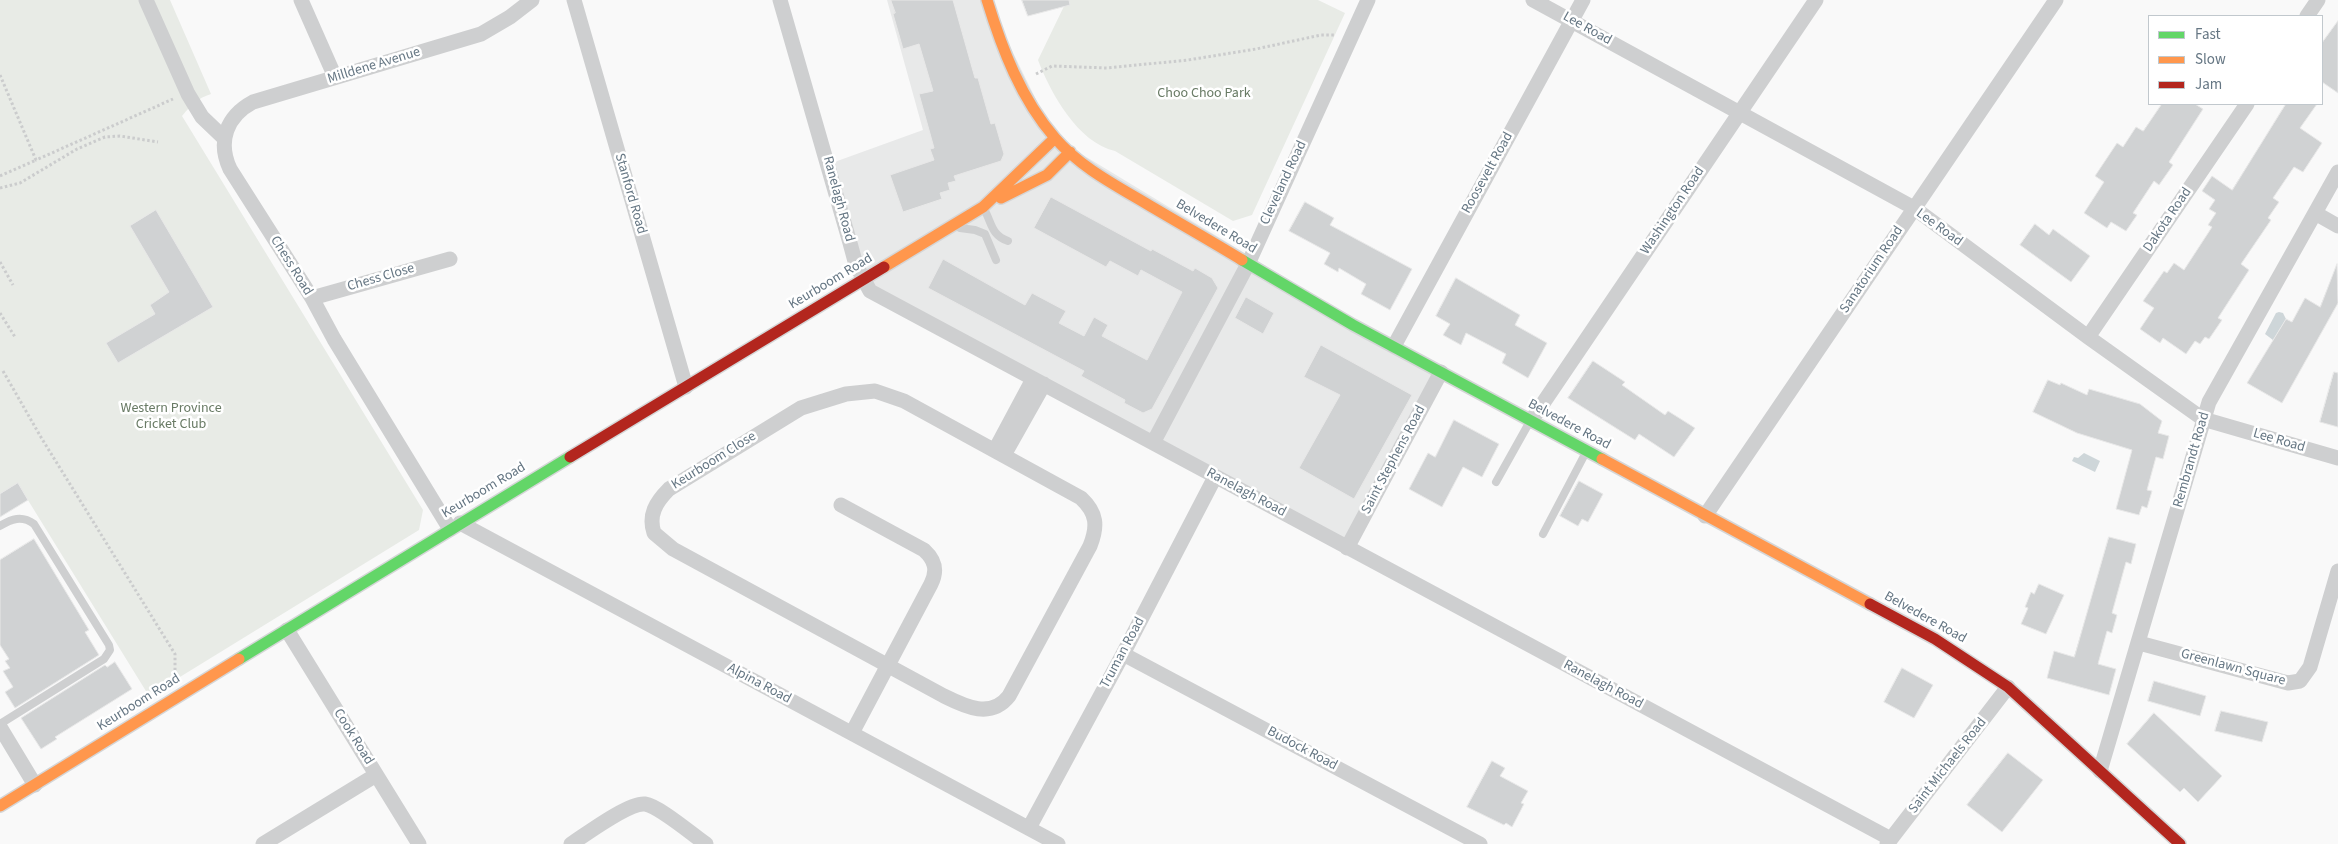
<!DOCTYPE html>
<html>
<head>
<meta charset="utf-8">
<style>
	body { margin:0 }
	#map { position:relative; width:2338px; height:844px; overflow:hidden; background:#f9f9f9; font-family:"Source Sans 3",sans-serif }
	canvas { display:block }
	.legend { position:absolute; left:2148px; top:15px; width:175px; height:90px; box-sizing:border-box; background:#fff; border:1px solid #c1c8cd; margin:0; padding:6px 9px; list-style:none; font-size:15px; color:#657683 }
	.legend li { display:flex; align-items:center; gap:10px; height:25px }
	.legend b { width:25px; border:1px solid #c1c8cd }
</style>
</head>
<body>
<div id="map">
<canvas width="2338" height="844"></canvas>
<ul class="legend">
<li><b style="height:6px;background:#63d668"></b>Fast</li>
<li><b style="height:6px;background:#ff974d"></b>Slow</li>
<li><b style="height:6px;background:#b3261e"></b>Jam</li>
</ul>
</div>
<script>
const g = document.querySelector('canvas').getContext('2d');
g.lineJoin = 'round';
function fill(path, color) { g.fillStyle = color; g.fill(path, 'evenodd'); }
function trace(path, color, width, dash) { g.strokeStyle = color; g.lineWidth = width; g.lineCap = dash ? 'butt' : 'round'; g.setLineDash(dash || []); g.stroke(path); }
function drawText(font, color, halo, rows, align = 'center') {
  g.font = font + ' "Source Sans 3",sans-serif'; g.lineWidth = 5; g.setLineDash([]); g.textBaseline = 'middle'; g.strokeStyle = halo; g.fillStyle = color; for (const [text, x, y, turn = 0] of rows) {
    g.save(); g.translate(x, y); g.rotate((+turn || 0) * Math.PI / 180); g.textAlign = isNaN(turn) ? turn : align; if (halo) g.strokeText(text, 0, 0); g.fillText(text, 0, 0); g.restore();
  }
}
const built = new Path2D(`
	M887 0H987L1055 138 1441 372 1347 548 870 291 829 164 923 130Z`);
const green = new Path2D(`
	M0 0H170L211 94C198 98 191 105 182 116L423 510 419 530 149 696 18 484 0 494Z
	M1067 0H1318L1345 13 1252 215 1233 221 1115 151C1078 143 1050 92 1038 60Z`);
const water = new Path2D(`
	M2279 312 2283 313 2286 319 2273 340 2265 334 2276 313Z
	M2084 453 2100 461 2095 472 2072 461 2074 457 2078 458Z`);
const building = new Path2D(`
	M891 0H953L975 78H978L991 124 995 123 1004 154 1001 161 954 176 956 181 948 183 950 190 940 193 942 199 903 212 890 175 934 160 930 149 934 148 919 94 933 91 919 44 903 49 893 14 895 13Z
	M1022 0H1069L1070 5 1028 16Z
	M2338 21V93L2322 82V43Z
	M2162 104H2195L2203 109 2169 162 2173 165 2159 185 2154 181 2133 213 2137 215 2126 231 2111 222 2107 228 2084 213 2104 182 2095 176 2117 143 2123 147 2136 127 2143 131Z
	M2286 104H2317L2300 128 2322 143 2303 172 2294 167 2273 198 2279 202 2268 218 2271 220 2241 264 2249 270 2218 318 2222 320 2209 339 2205 337 2200 344 2195 341 2186 354 2163 338 2160 343 2140 329 2154 308 2143 301 2164 271 2167 273 2174 263 2184 270 2212 227 2208 225 2216 213 2209 209 2215 200 2202 191 2212 176 2232 190Z
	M1051 197 1151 251 1152 249 1193 271 1195 268 1212 278 1218 288 1152 409 1143 413 1124 403 1125 400 1081 376 1084 371 928 288 943 259 1025 305 1032 293 1066 311 1059 323 1084 336 1094 317 1108 325 1102 336 1147 360 1182 292 1141 270 1138 276 1110 261 1106 267 1034 228Z
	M1305 202 1334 218 1330 225 1412 269 1390 310 1361 294 1366 284 1339 268 1338 272 1324 264 1330 253 1289 231Z
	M156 210 213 307 118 363 106 343 155 314 150 305 169 292 130 226Z
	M2035 224 2049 235 2053 229 2090 256 2071 282 2020 245Z
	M2337 264 2338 303 2282 403 2247 383 2286 319 2292 322 2305 298 2320 307Z
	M1456 278 1520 315 1515 325 1547 343 1528 378 1502 363 1506 354 1466 333 1461 345 1443 335 1450 324 1436 316Z
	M1246 297 1274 313 1263 334 1235 318Z
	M1321 345 1412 395 1354 499 1299 468 1340 395 1304 377Z
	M1593 361 1625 382 1622 385 1665 415 1668 411 1695 428 1674 457 1639 434 1635 440 1568 398Z
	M2334 372 2338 373V427L2320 422Z
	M2048 380 2060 385 2061 383 2087 395 2089 389 2140 404 2162 421 2158 433 2169 436 2163 459 2156 457 2147 490 2152 491 2147 508 2142 506 2139 515 2116 509 2132 450 2077 433 2033 412Z
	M1454 420 1499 444 1482 477 1463 467 1442 507 1409 489 1428 453 1435 457Z
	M1579 481 1603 494 1588 522 1582 519 1578 526 1560 516Z
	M18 483 28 500 0 517V494Z
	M2109 537 2136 544 2131 564 2126 562 2112 613 2117 615 2112 633 2107 631 2098 664 2116 669 2109 695 2047 678 2054 651 2074 657Z
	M34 539 89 630 85 632 99 655 15 708 5 692 13 687 3 671 10 668 5 661 9 659 0 645V560Z
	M2039 584 2064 595 2046 634 2021 624 2028 608 2025 607 2031 592 2034 594Z
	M115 662 132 689 55 737 57 739 41 749 21 718 105 665 107 667Z
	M1902 668 1933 685 1914 718 1884 702Z
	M2154 681 2206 696 2200 716 2148 701Z
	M2221 711 2268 722 2262 742 2215 731Z
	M2154 713 2222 776 2198 802 2184 788 2180 792 2127 744Z
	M2008 753 2043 780 2002 832 1967 805Z
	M1492 761 1505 768 1500 776 1528 791 1521 803 1524 804 1512 827 1506 823 1504 825 1467 807Z`);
const path = new Path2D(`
	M1036 74 1052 66 1107 68 1188 60 1256 49 1321 35H1335
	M0 75 36 160 173 99
	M0 176 36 160
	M0 188 20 183 77 149 105 137 120 136 158 142
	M0 262 13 285
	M0 313 15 337
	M3 371 42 439 175 654V675`);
const lane = new Path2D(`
	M984 209C992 223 991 235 1008 241
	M960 228 975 230 985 234 996 260
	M1496 482 1529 423
	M0 526C11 519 22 515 34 524L109 645 110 650 104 659 0 724
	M1543 534 1585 454`);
const street = new Path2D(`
	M146 0 188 94 202 117 224 138
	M301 0 335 77
	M574 0 686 387
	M780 0 850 243 856 265 870 291 1891 839
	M1533 0 1914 208 2088 337 2203 419 2338 458
	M2307 16 2318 0
	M2315 213 2338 226
	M312 298 450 259
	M2088 337 2247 104
	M1394 346 1583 0
	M875 391 904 401 1081 498C1097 513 1098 526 1090 546L1009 696C991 719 966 707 944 696L673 549 654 533C648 515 656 502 669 489L801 408 846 394Z
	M1531 421 1816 0
	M1153 443 1248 264 1368 0
	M995 450 1033 379
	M1004 455 1044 384
	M841 505 924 550C935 560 938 570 931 584L852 733
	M1705 516 2056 0
	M460 523 1058 844
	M450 529 334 339 312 298 230 169C217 141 227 116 253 102L481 34 510 17 532 0
	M1347 548 1441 372
	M287 630 419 844
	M2139 643 2288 683 2300 681 2310 667 2338 571
	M1123 654 1480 844
	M0 727 35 785
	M2100 771 2209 402 2338 172
	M1029 828 1123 654 1215 477
	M263 844 376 775
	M571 844C585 835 629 802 645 804 659 806 693 835 706 844
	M1887 844 2008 687`);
const fast = new Path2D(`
	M1242 260 1353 325 1602 459
	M239 659 570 457`);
const slow = new Path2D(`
	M987 0C1002 49 1021 99 1055 138 1080 167 1115 185 1147 204 1179 223 1211 241 1242 260
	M1001 198 1047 175 1070 152
	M884 267 983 207 1055 138
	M1602 459 1870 604
	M0 806 239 659`);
const jam = new Path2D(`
	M570 457 884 267
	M1870 604 1935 639 2008 687 2180 844`);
const streetNames = [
	["Lee Road",1587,29,29],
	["Milldene Avenue",374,66,-17],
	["Roosevelt Road",1488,173,-61],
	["Cleveland Road",1284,183,-65],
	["Stanford Road",630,194,74],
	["Ranelagh Road",838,199,75],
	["Washington Road",1673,211,-56],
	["Dakota Road",2168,220,-56],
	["Belvedere Road",1216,227,31],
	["Lee Road",1939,228,36],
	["Chess Road",291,266,58],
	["Sanatorium Road",1872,270,-56],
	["Chess Close",381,278,-16],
	["Keurboom Road",831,282,-31],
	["Belvedere Road",1569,425,28],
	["Lee Road",2279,441,16],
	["Saint Stephens Road",1394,460,-62],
	["Rembrandt Road",2192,460,-74],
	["Keurboom Close",714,461,-32],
	["Keurboom Road",484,491,-31],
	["Ranelagh Road",1246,493,28],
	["Belvedere Road",1925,618,29],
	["Truman Road",1123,653,-62],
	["Greenlawn Square",2233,668,15],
	["Alpina Road",759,684,28],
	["Ranelagh Road",1603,685,28],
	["Keurboom Road",139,703,-32],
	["Cook Road",353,737,58],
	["Budock Road",1302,749,28],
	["Saint Michaels Road",1948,766,-52]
];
const parkNames = [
	["Choo Choo Park",1204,94],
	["Western Province",171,409],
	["Cricket Club",171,425]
];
fill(built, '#e8e9e9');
fill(green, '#e8ebe6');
fill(water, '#ced6d9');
fill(building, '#d0d2d3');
trace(building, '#e8e8e8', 1);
trace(fast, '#d5d6d7', 14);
trace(slow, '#d5d6d7', 14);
trace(jam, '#d5d6d7', 14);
trace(path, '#cbcccd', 3, [2.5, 2.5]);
trace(lane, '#cecfd0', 8);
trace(street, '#cecfd0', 15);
trace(fast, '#63d668', 11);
trace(slow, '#ff974d', 11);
trace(jam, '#b3261e', 11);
drawText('14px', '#657683', '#fff', streetNames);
drawText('14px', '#687a64', '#fff', parkNames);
</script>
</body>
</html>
